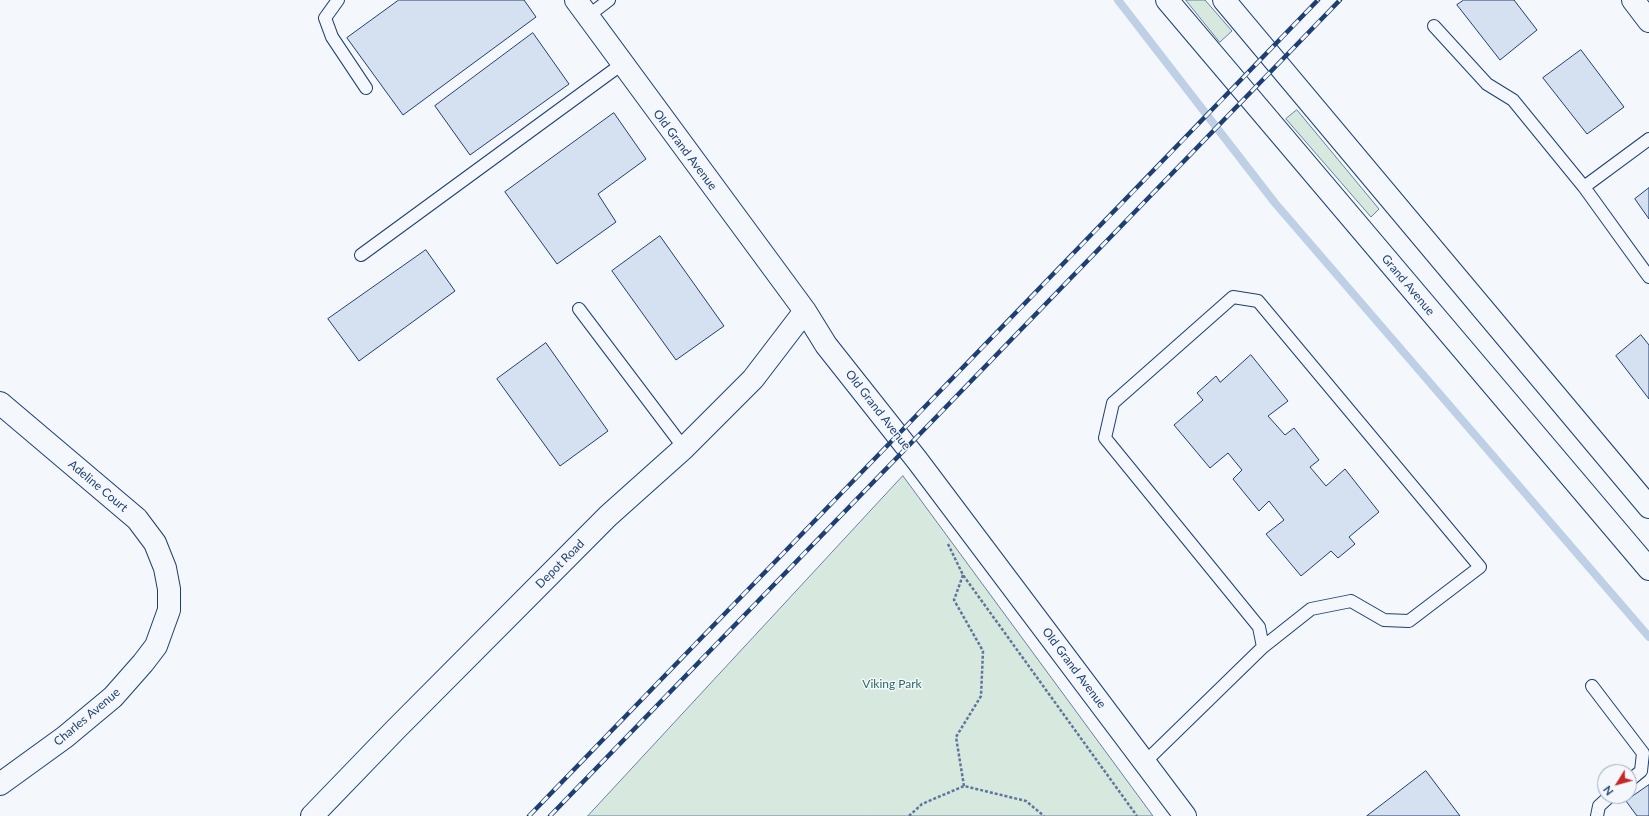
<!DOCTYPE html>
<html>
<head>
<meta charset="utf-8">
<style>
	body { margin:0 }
	#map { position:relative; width:1649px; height:816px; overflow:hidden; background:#f4f7fb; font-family:Lato,sans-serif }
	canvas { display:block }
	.north { position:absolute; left:1597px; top:764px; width:40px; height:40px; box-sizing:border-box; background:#f4f7fb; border:1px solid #9eadc5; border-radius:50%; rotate:233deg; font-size:11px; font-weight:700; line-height:16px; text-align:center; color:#1d3f73 }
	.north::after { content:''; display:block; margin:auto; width:14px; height:18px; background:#c62828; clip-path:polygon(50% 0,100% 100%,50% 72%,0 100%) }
</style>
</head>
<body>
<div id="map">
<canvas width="1649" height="816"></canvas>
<div class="north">N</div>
</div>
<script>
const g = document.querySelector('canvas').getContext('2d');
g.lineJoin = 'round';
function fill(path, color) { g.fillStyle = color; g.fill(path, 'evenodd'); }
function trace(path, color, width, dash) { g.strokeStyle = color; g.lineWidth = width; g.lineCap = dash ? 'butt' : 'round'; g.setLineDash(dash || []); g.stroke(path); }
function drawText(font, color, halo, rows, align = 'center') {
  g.font = font + ' Lato,sans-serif'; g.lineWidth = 3; g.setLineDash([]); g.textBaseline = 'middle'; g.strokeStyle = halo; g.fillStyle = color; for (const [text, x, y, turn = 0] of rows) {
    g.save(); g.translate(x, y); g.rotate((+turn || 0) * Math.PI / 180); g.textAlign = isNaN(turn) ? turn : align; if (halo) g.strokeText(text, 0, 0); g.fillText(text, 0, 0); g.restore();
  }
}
const green = new Path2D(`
	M1186 0H1205L1232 31 1220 42Z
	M1297 110 1379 209 1371 217 1286 119Z
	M903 476 1153 816H588Z`);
const stream = new Path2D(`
	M1118 0 1275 203 1649 637`);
const building = new Path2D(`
	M399 0H524L536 17 403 115 347 38Z
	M1464 0H1514L1537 30 1500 60 1457 5Z
	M533 33 569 84 470 155 435 106Z
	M1581 50 1624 107 1587 134 1543 78Z
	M614 113 646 159 598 194 616 222 557 264 505 192Z
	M1649 188V219L1635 199Z
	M660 236 724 326 676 360 612 271Z
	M426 250 455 291 359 361 328 319Z
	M1641 335 1649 345V399L1616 356Z
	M546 343 608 431 560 466 497 379Z
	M1251 355 1288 401 1268 416 1285 435 1294 428 1319 460 1310 467 1326 486 1345 469 1379 512 1349 537 1355 544 1338 558 1331 551 1301 576 1266 534 1284 520 1269 501 1259 511 1233 479 1242 470 1228 453 1210 468 1174 425 1203 400 1197 393 1216 376 1220 382Z
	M1426 771 1460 816H1367Z
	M1649 785V816H1637L1626 801Z`);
const path = new Path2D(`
	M948 544 963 575 1137 816
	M963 575 954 600 983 651 981 696 956 737 964 786
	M909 816 922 804 964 786 1026 801 1044 816`);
const service = new Path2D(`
	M338 0 325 18 332 37 366 88
	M588 16 609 0
	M1434 26 1487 84 1513 100 1584 187 1649 139
	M1584 187 1649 277
	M361 255 622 64
	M579 309 684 448
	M1592 686 1643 753 1641 771 1629 781
	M1145 762 1263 647 1259 627 1105 438 1113 403 1233 297 1258 301 1480 567 1409 621 1384 620 1351 601 1311 609 1263 647
	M1597 816 1599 806 1610 796`);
const minor = new Path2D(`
	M576 0 805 311 826 345 917 460 1185 816
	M1633 0 1649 21
	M0 403 137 519 155 543 165 568 169 589V610L156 646 143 663 113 697 65 737 0 784
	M312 816 396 729 608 516 684 448 753 379 805 311`);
const primary = new Path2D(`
	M1167 0 1649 569
	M1224 0 1649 507`);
const rail = new Path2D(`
	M529 816C792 544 1056 272 1318 0
	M550 816 1340 0`);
const streetNames = [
	["Old Grand Avenue",685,150,53],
	["Grand Avenue",1408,285,50],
	["Old Grand Avenue",878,410,52],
	["Adeline Court",98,486,40],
	["Depot Road",560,564,-45],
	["Old Grand Avenue",1074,668,53],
	["Charles Avenue",87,717,-40]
];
const parkNames = [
	["Viking Park",892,684]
];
fill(green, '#d7e8df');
trace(green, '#687fa3', 1);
trace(stream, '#bed0e5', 8);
fill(building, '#d5e0f0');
trace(building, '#1d3f73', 1);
trace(service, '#1d3f73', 14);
trace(minor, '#1d3f73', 24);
trace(primary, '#1d3f73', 24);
trace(path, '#5e769c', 2.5, [3, 2]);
trace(service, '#f4f7fb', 12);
trace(minor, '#f4f7fb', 22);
trace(primary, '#f4f7fb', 22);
trace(rail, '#1d3f73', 4.5);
trace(rail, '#f4f7fb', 3, [9]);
drawText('12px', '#1d3f73', '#f4f7fb', streetNames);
drawText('12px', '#2c6c60', '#f4f7fb', parkNames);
</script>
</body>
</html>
